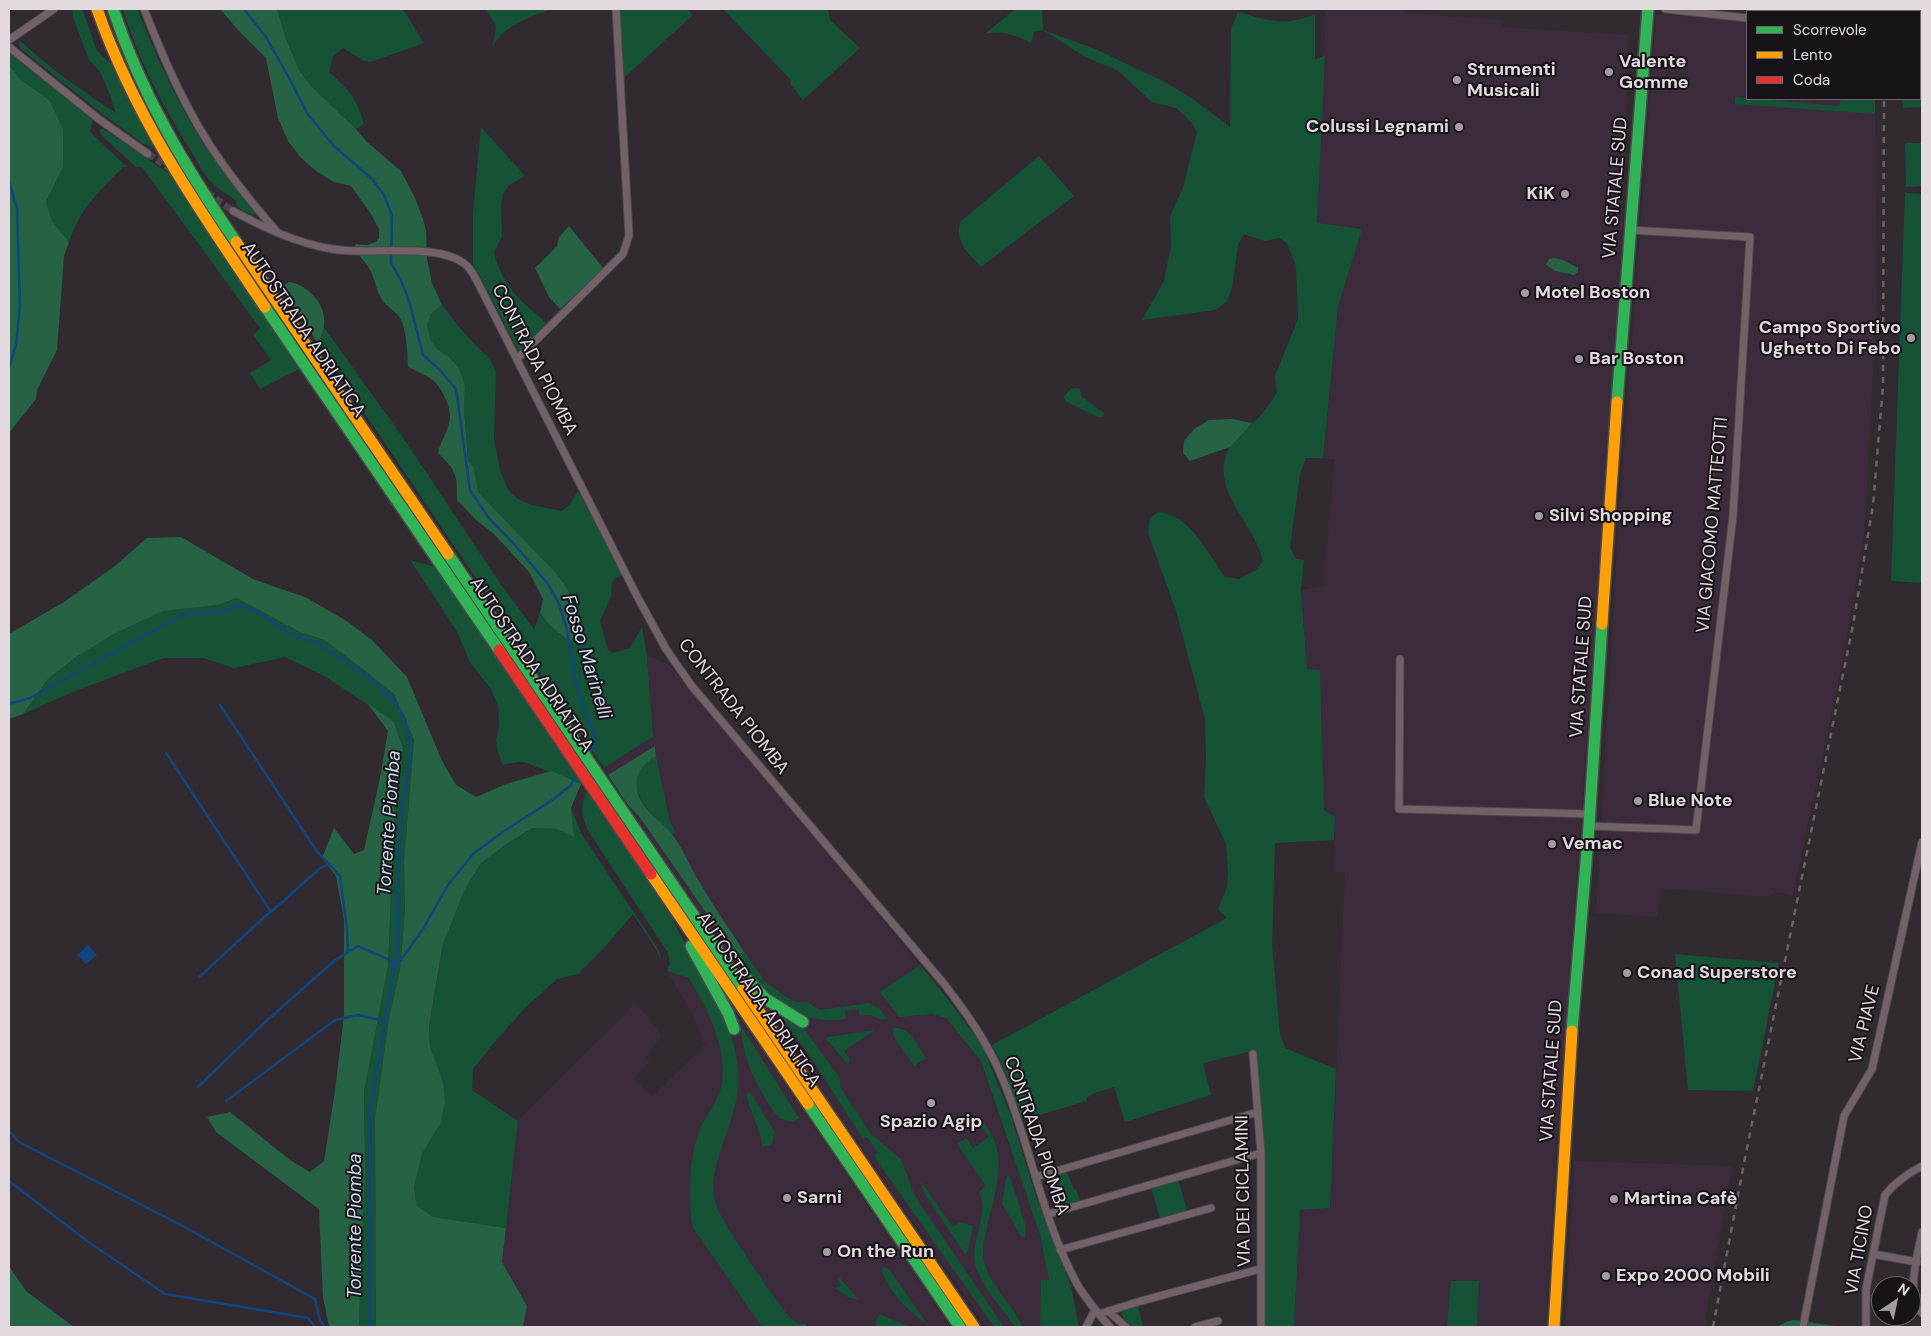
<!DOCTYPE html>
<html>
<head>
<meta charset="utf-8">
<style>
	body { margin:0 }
	#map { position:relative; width:1931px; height:1336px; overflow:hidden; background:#312b31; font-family:"DM Sans",sans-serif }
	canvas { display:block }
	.frame { position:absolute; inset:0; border:10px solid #e2d9e1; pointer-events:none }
	.legend { position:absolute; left:1746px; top:10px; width:175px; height:90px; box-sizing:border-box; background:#181318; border:1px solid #696268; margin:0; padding:6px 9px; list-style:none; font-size:15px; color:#e2d9e1 }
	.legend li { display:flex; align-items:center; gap:10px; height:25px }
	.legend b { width:25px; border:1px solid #696268 }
	.north { position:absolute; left:1871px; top:1276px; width:50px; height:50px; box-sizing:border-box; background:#181318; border:1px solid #696268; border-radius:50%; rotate:34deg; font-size:14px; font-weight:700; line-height:20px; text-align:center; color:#e2d9e1 }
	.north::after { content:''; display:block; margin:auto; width:18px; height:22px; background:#a49ca3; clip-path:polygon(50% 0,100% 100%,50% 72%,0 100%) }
</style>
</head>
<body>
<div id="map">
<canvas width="1931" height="1336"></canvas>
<div class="frame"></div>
<ul class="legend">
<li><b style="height:6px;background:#30b455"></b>Scorrevole</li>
<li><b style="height:6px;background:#ff9f0a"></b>Lento</li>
<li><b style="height:6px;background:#e5322d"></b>Coda</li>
</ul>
<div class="north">N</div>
</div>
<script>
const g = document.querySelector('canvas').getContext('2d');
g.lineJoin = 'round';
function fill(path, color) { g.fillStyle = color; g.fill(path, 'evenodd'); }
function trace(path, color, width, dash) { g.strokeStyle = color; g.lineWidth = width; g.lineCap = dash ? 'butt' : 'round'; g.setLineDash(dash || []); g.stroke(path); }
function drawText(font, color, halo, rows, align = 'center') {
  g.font = font + ' "DM Sans",sans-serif'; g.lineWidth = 4; g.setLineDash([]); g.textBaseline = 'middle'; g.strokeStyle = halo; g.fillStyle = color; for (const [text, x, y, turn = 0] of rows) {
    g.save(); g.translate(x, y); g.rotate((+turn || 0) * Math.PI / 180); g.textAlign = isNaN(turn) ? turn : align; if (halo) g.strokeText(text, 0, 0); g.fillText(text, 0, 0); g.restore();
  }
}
const built = new Path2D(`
	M1326 9H1403V13L1501 20 1502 27 1629 35 1620 283 1556 1157 1546 1327H1294L1300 1210 1330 1208 1345 873 1334 872 1335 817 1324 811 1320 671 1307 669 1301 590 1323 586 1335 460 1323 458 1338 307 1361 229 1317 224Z
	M1656 14 1747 21V99H1875L1877 302 1864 538 1841 669 1793 895 1774 892 1770 897 1660 888 1657 917 1596 913 1618 530Z
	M647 655 670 665 944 994 946 1018 981 1061 1008 1143 1012 1152 1040 1235 1046 1262 1056 1327H987L755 995 604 768 653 737Z
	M667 971 717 985 950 1327H523L527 1306 502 1262 518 1121 636 1002 661 1035 646 1058 650 1061 634 1079 652 1097 705 1045 693 1015Z
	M1574 1161 1732 1166 1704 1327H1565Z`);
const green = new Path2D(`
	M72 9H82L97 51 111 64 153 147 142 143 104 115 20 48 19 40C49 67 81 91 116 113L110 95 100 72 89 60 73 17Z
	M123 9H137C160 65 185 122 223 171 232 183 243 194 253 206L256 213 254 215 243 211 235 204 237 201C229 195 218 190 212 183 203 174 197 161 191 151 163 107 138 59 123 9Z
	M277 9H403L424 43 371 62 362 60 343 48 333 56 329 72C349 89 357 99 364 124L356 129 310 85 299 70 285 36Z
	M486 9H552C531 17 502 25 493 47L496 26Z
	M618 9H687L693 15 626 76 622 78Z
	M723 9H828L830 20 860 48 803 100 791 85 789 78Z
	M1015 9H1042L1043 30 1095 49 1163 81 1190 97 1230 127 1231 29 1238 12C1270 21 1282 26 1315 15V60L1325 55 1317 223 1362 229 1338 307 1323 458H1306L1300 474 1290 547 1296 559 1304 560 1301 590 1307 669 1320 670 1324 810 1335 817 1334 840 1275 843 1272 945 1280 1034 1285 1048 1336 1069 1330 1208 1300 1210 1294 1327H1265V1154L1256 1050 1203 1063 1211 1095 1125 1122 1114 1087 1095 1093 1086 1098 1087 1101 1022 1120 1004 1068 992 1045 1227 918 1218 909 1227 887 1228 872 1226 844 1204 797 1206 759 1205 719 1176 611 1148 533 1150 518 1158 512C1190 515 1208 553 1225 577L1239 579 1256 570 1263 561C1255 523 1208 490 1229 448 1236 434 1251 427 1261 415 1267 408 1272 400 1277 393L1275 376 1298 319 1296 266 1287 243 1279 238 1265 241 1244 234 1238 245 1232 288 1227 301 1216 310 1142 320 1164 281 1171 246 1170 216 1183 188 1197 132 1192 123 1176 108 1152 102 1117 70 1085 57 1043 30 1034 32 1031 43C1016 35 1002 30 985 34Z
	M10 52 93 119 90 132 127 167H123C98 193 81 207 69 242L52 221 46 202 63 167 33 88 20 79 9 68Z
	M1920 58H1922V107L1903 108 1902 99H1920Z
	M1735 97 1839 106 1841 99H1875V114L1735 104Z
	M481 127 525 176 509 185 503 194 501 204 502 237 494 252C497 269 508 287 520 300 528 308 538 314 546 323L519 352 479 274 473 267V213Z
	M102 128 171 175 299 369 260 389 250 373 271 360 253 335 260 328 142 167H136L101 135 100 131Z
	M1905 143H1922V186L1906 187Z
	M1039 156 1074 196 981 267C968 253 955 242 960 222Z
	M1905 193 1922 194V583L1891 581Z
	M442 305 459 327 481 351 489 357 496 372 494 439 500 470 508 490 518 499 531 505 562 511 569 505 578 491 622 575 615 579 612 583 611 596 600 621 608 650 612 653 630 648 642 627 647 656 653 737 604 768 318 344 321 337 323 326 404 439 499 582 534 629 540 613 551 627 562 636 577 628 568 590 557 574 478 492 474 468 468 460 464 408 465 386 448 356 437 349 430 339 427 325 431 314Z
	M1076 388 1080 389 1081 396 1104 413 1103 417H1098L1065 401 1064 396 1071 389Z
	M410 560 435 567 583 781 581 784 524 762H516L503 765 498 753 496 740 499 728 498 706 491 689 471 664 456 630Z
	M238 598 300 632 324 640 364 670 394 694 414 740 404 861 405 910 400 970 389 1018 375 1118 376 1327H361L359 1324 365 1172 364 1092 388 966 395 801 403 748 394 722 324 676 285 657 234 668 204 658H163L75 691 23 714 48 679 76 657 114 634 163 611 218 605Z
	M656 756 670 822 676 833 672 834C656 820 625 791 640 768 644 762 651 759 656 756Z
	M588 789 670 907C673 930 690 947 700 968 721 1009 745 1050 737 1097 732 1122 721 1146 715 1170 712 1184 713 1199 719 1212 726 1227 784 1315 795 1322 799 1324 802 1324 806 1324V1327H762L693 1228C687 1199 689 1154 701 1127 708 1111 720 1099 722 1082 727 1045 706 1008 689 978L667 971 670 963 668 953 587 829C581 811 580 806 588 789Z
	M571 808 581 833 654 943 659 951 662 962 656 949 633 914 604 948 578 974 557 979 525 1008 493 1044 473 1069 472 1090 518 1121 506 1228 433 1217 417 1206 414 1188 422 1154 440 1124 435 1063 430 1047 429 1027 443 944 465 889 481 863 505 845 532 828 556 829Z
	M734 953H745L764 980 783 995 796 1002H808L819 1010 869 1003 880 1009 887 1019 881 1020 870 1015 860 1016 858 1009 845 1011 846 1019C798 1028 758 991 734 953Z
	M1675 954 1779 963 1753 1091 1688 1090Z
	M920 965 949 1001 982 1045 1011 1116 1037 1199 1071 1286 1079 1327H1040L1041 1280H1049L1040 1235 981 1061 946 1018 932 1014 899 1017 880 992Z
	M773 1006 798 1021 840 1078V1087L871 1134 901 1159 913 1192 923 1208 1004 1327H994L880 1165 874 1155 878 1153 867 1137 863 1139 811 1058Z
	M741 1026 799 1118 792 1122 780 1119C760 1095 741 1057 741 1026Z
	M892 1028C910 1026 917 1045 926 1058L914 1066 894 1037Z
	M875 1030 844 1051 850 1060 848 1064 826 1039 828 1037Z
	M750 1092 775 1132 772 1144 762 1147 761 1137 747 1099V1094Z
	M976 1116C982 1119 986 1125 989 1130 1009 1160 993 1199 986 1231 984 1241 982 1250 984 1261 988 1284 1014 1304 1022 1327H1015C1003 1309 980 1285 975 1265 970 1241 990 1214 979 1192L986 1186 957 1144 966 1138 973 1148 989 1137 982 1128Z
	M1066 1170 1074 1190 1076 1189 1080 1200 1056 1207 1045 1176Z
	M1008 1176 1010 1177 1026 1227 1025 1238 1021 1236 1002 1204 1006 1177Z
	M1178 1179 1187 1210 1160 1218 1151 1187Z
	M920 1180 953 1227 960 1222 973 1226 968 1251 965 1254 924 1193Z
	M884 1267 889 1269 925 1321 924 1322C909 1312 885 1288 882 1269Z
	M839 1277 858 1299 849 1298 835 1288 841 1285 837 1278Z
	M1451 1281H1479L1477 1327H1447Z
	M1138 1305 1143 1327H1133L1123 1319 1121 1309Z
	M880 1314 910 1327H876V1320Z`);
const forest = new Path2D(`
	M220 9H277L285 36 299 70 310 85 356 129 367 142 401 171 415 198 423 219 426 231 427 259 432 283 442 305 431 314 427 325 430 339 437 349 448 356 459 368 465 386 464 408 468 460 474 468 478 492 557 574 568 590 575 617 577 636 571 640C557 634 549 625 540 613L543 599 529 572 494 534 476 520 457 500C457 475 457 471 438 453 440 441 451 428 450 415 450 405 441 387 433 380 426 375 416 371 408 367 408 355 406 323 398 315 392 309 386 306 381 298 376 290 375 279 370 270 364 257 359 261 355 244L367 245 376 242 379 238V229L371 214 351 186 334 182 316 171 301 158 288 141 278 118 266 58 238 30Z
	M9 65 20 79 49 100 63 129V167L46 202 52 221 69 242 64 256 57 350 37 390 36 399 9 433Z
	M569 226 604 269 560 309 549 297 535 268 557 246 559 237Z
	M1555 258 1563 260 1578 268V272L1574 275 1555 271 1546 265 1549 259Z
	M289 282C304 283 323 301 324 317 325 325 322 336 318 344L281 287Z
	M1232 419 1252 423 1230 447 1190 461 1183 453 1184 441 1194 429 1209 420Z
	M181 537 253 579 307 598 345 620 372 640 407 677 442 761 456 785 476 797 506 784 551 771 581 784 571 808 574 837 556 829 532 828 505 845 481 863 465 889 443 944 434 996 429 1027 430 1047 443 1082 445 1102 440 1124 422 1154 414 1188 417 1206 433 1217 506 1228 502 1262 527 1306 523 1327H376L375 1118 389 1018 400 970 405 910 404 861 414 740 394 694 364 670 324 640 300 632 237 598 218 605 163 611 114 634 76 657 48 679 23 714 9 719V634L64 602 115 566 147 538Z
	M367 703 394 722 403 748 395 801 388 966 364 1092 365 1172 359 1324 361 1327H329L323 1297 319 1209 216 1132 207 1117 230 1112 290 1160 310 1172 324 1161 335 1091 344 1015V920L336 876 322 858 334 828 354 854 364 850 380 778 388 731Z
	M655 746 656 756C642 765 636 772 637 789 639 808 662 822 672 834 682 847 689 864 697 878 712 904 729 928 745 953H734L639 816 628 805 608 775Z
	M9 1266 26 1291 74 1327H9Z
	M1793 1320C1811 1322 1828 1326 1846 1327H1777L1786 1322Z`);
const water = new Path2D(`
	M88 945 97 955 86 964 77 955Z`);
const stream = new Path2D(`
	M244 9 266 37 288 76 307 113 333 145 372 179 384 195 392 215 391 263 401 280 410 304 423 355 439 369 456 389 470 490 488 517 514 544 548 584 559 604 567 630 576 683 585 713 595 733V744L590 753
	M9 181 17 209 20 305 16 345 9 368
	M9 704 30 698 184 614 226 611 237 605 254 610 292 635 316 642 373 680 395 702 405 719 411 750 400 824 398 942 370 1111V1327
	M220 705 318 853 329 864
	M166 753 271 912 319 869 329 864 340 876 347 929 348 952
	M393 971 423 929 448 885 473 854 504 831 551 801 570 786 578 773
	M199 977 270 912
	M198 1087 263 1024 334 961 358 946 394 962
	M226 1101 335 1020 358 1015 384 1021
	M9 1131 19 1142 179 1224 315 1299 320 1320 325 1327
	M9 1181 87 1241 165 1294 308 1318 315 1327`);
const streetTunnel = new Path2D(`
	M148 154 169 168
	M207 193 233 211`);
const street = new Path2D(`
	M144 9C165 62 188 116 222 163 239 187 258 210 277 232
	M1665 9 1747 18
	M1905 9V11
	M1920 30 1922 31
	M9 40 54 9
	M9 47 100 120 148 154
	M233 211C265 228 296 243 332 249 368 256 439 241 466 265 471 269 474 276 477 281L638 598 666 649 691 685 945 985C967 1014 987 1042 1001 1075 1030 1142 1041 1217 1076 1282 1085 1299 1098 1313 1110 1327
	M517 359 623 254 629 235 616 9
	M1400 659 1399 809 1590 814
	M1589 826 1696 830 1733 516 1750 237 1630 230
	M1253 1054 1261 1153V1327
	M1036 1177 1258 1112
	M1048 1214 1261 1153
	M1922 1232C1918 1253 1905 1296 1922 1313
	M1060 1250 1211 1208
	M1873 1254 1917 1262
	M1108 1311 1126 1327
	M1099 1314 1141 1301 1260 1269
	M1086 1327 1095 1310
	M1195 1327 1218 1321
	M1803 1327 1844 1116 1872 1069 1922 842
	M1866 1327V1289L1885 1195C1895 1182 1907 1174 1922 1166`);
const fast = new Path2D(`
	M113 9C142 96 185 167 236 242
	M265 307 499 650
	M1617 402 1648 9
	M448 554 743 988
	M691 946 728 1013 734 1029
	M742 974 766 999 803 1022
	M1572 1031 1589 826 1602 624
	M808 1104 960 1327`);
const slow = new Path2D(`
	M97 9C136 120 200 211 265 307
	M236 242 448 554
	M1602 624 1617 402
	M651 874 808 1104
	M743 988 974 1327
	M1554 1327 1572 1031`);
const jam = new Path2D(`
	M499 650 651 874`);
const rail = new Path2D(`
	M1890 11V9
	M1713 1327 1745 1158 1853 625 1873 505 1883 386 1884 99`);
const markers = [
	[1609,72,5,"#a49ca3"],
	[1457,80,5,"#a49ca3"],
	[1459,127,5,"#a49ca3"],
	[1565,194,5,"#a49ca3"],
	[1525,293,5,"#a49ca3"],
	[1911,338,5,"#a49ca3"],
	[1579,359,5,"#a49ca3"],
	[1539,516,5,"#a49ca3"],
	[1638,801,5,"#a49ca3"],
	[1552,844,5,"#a49ca3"],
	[1627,973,5,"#a49ca3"],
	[931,1103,5,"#a49ca3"],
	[787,1198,5,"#a49ca3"],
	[1614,1199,5,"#a49ca3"],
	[827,1252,5,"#a49ca3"],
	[1606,1276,5,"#a49ca3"]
];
const poiNames = [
	["Valente",1619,62],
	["Gomme",1619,83],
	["Strumenti",1467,70],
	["Musicali",1467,91],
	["Colussi Legnami",1449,127,"right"],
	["KiK",1555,194,"right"],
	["Motel Boston",1535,293],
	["Campo Sportivo",1901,328,"right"],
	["Ughetto Di Febo",1901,349,"right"],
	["Bar Boston",1589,359],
	["Silvi Shopping",1549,516],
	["Blue Note",1648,801],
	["Vemac",1562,844],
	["Conad Superstore",1637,973],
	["Spazio Agip",931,1122,"center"],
	["Sarni",797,1198],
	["Martina Cafè",1624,1199],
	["On the Run",837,1252],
	["Expo 2000 Mobili",1616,1276]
];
const streetNames = [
	["VIA STATALE SUD",1616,188,-85],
	["AUTOSTRADA ADRIATICA",303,330,56],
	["CONTRADA PIOMBA",534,360,63],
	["VIA GIACOMO MATTEOTTI",1713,525,-85],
	["AUTOSTRADA ADRIATICA",531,665,56],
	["VIA STATALE SUD",1582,667,-86],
	["CONTRADA PIOMBA",733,707,52],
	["AUTOSTRADA ADRIATICA",758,1000,56],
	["VIA PIAVE",1865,1024,-76],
	["VIA STATALE SUD",1552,1071,-86],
	["CONTRADA PIOMBA",1036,1136,71],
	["VIA DEI CICLAMINI",1244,1191,-91],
	["VIA TICINO",1860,1250,-80]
];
const waterNames = [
	["Fosso Marinelli",586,657,73],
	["Torrente Piomba",390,823,-86],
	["Torrente Piomba",356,1226,-90]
];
fill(built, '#3b2b3b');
fill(green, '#165236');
fill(forest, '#266244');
fill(water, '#11457d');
trace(stream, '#11457d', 2.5);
trace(streetTunnel, '#4c454b', 7, [7, 3.5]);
trace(street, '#4c484c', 9);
trace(fast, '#4c484c', 14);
trace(slow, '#4c484c', 14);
trace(jam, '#4c484c', 14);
trace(street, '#726268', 7);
trace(fast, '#30b455', 11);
trace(slow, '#ff9f0a', 11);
trace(jam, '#e5322d', 11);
trace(rail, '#6c6167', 2.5, [6, 6]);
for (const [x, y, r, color] of markers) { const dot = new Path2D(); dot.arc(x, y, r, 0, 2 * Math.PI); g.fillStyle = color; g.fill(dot); trace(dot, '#181318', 2); }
drawText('bold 18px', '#e2d9e1', '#181318', poiNames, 'left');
drawText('18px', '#e2d9e1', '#181318', streetNames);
drawText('italic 19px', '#ccdaec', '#181318', waterNames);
</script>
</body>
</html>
